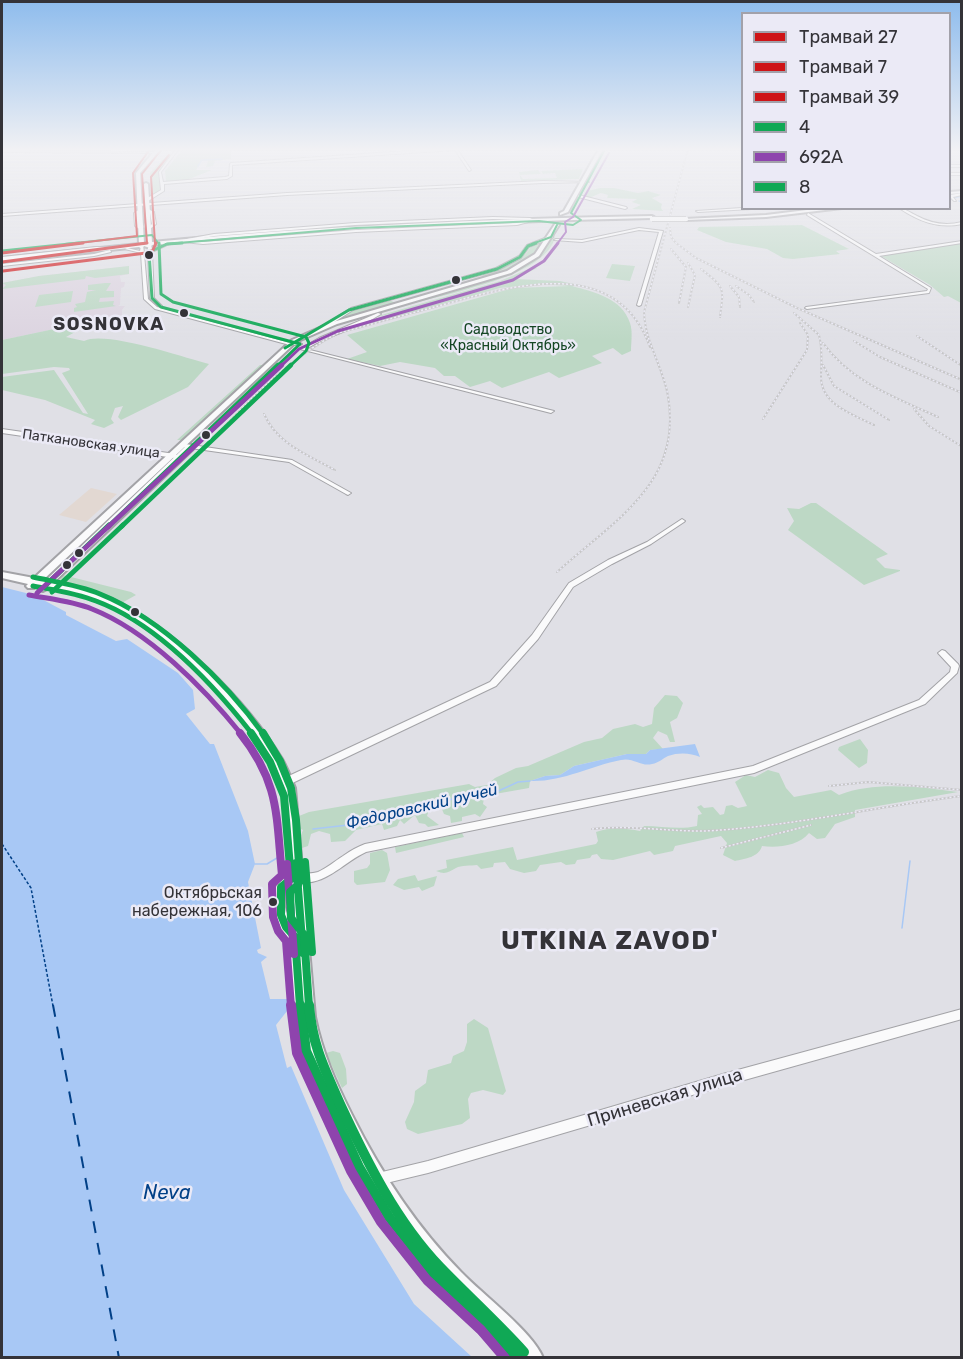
<!DOCTYPE html>
<html>
<head>
<meta charset="utf-8">
<style>
	body { margin:0 }
	#map { position:relative; width:963px; height:1359px; overflow:hidden; background:#e0e0e6; font-family:Rubik,sans-serif }
	canvas { display:block }
	.frame { position:absolute; inset:0; border:3px solid #343338; pointer-events:none }
	.legend { position:absolute; left:741px; top:12px; width:210px; height:198px; box-sizing:border-box; background:#ebeaf6; border:2px solid #a2a1aa; margin:0; padding:8px 10px; list-style:none; font-size:18px; color:#343338 }
	.legend li { display:flex; align-items:center; gap:12px; height:30px }
	.legend b { width:30px; border:2px solid #a2a1aa }
</style>
</head>
<body>
<div id="map">
<canvas width="963" height="1359"></canvas>
<div class="frame"></div>
<ul class="legend">
<li><b style="height:8px;background:#ce1417"></b>Трамвай 27</li>
<li><b style="height:8px;background:#ce1417"></b>Трамвай 7</li>
<li><b style="height:8px;background:#ce1417"></b>Трамвай 39</li>
<li><b style="height:8px;background:#10a855"></b>4</li>
<li><b style="height:8px;background:#8e44ad"></b>692А</li>
<li><b style="height:8px;background:#10a855"></b>8</li>
</ul>
</div>
<script>
const g = document.querySelector('canvas').getContext('2d');
g.lineJoin = 'round';
function fill(path, color) { g.fillStyle = color; g.fill(path, 'evenodd'); }
function trace(path, color, width, dash) { g.strokeStyle = color; g.lineWidth = width; g.lineCap = dash ? 'butt' : 'round'; g.setLineDash(dash || []); g.stroke(path); }
function drawText(font, color, halo, rows, align = 'center') {
  g.font = font + ' Rubik,sans-serif'; g.lineWidth = 5; g.setLineDash([]); g.textBaseline = 'middle'; g.strokeStyle = halo; g.fillStyle = color; for (const [text, x, y, turn = 0] of rows) {
    g.save(); g.translate(x, y); g.rotate((+turn || 0) * Math.PI / 180); g.textAlign = isNaN(turn) ? turn : align; if (halo) g.strokeText(text, 0, 0); g.fillText(text, 0, 0); g.restore();
  }
}
const commercial = new Path2D(`
	M91 488 117 494 86 522 59 515Z`);
const medical = new Path2D(`
	M129 266V274L120 276 121 282H125L124 287 121 288 120 305 118 306H125L122 310V315L2 340V283L39 276Z`);
const green = new Path2D(`
	M183 149H231V159L215 161 213 166 206 167 208 161H202L196 170H212L187 180 166 182 165 171Z
	M167 155H172L159 172 161 190 152 196 150 173Z
	M583 169 579 179 521 181 519 172 538 170 541 174 520 175 523 179 557 178 555 173 543 174 541 171Z
	M600 188H614L638 193 648 191 661 195 652 198 662 204 661 208 663 211 632 209 641 205 632 202 637 199 607 198 608 195 601 193 589 198 583 196 587 191Z
	M802 225 849 249 836 251 840 254 793 259 783 258 767 249 726 242 697 230 699 227Z
	M555 234C556 246 539 261 527 267 506 279 481 285 458 292 408 305 354 315 308 338L305 337 338 323 508 274 538 257Z
	M545 241 531 259 501 275 334 321 350 310 389 300 396 303 486 279 482 275C495 271 508 267 519 260 532 251 525 246 545 241Z
	M961 243V303L948 296 944 297 930 285 881 256Z
	M612 264 635 266 630 281 606 278Z
	M129 266V274L95 278 86 276 85 279 2 289 6 285 2 283 39 276Z
	M533 267 537 268 515 279 560 281 583 286H572C594 292 622 298 630 323 633 331 631 343 631 351L622 355 613 348 592 356 602 363 559 378 549 372 502 388 490 381 470 387 455 376H444L435 368 400 362 380 366 347 359 367 352 347 335 513 288 570 286 538 284 500 288 338 333 307 348 339 331 393 313 374 318 378 316 500 281Z
	M105 283H111L106 291H114V297L100 298 99 302 114 301 113 305 116 306 74 312V308L77 307 75 304 85 302 87 292 96 290H88V285Z
	M73 291 71 302 35 307 39 295Z
	M73 325 77 331 66 337 84 341C104 330 183 357 209 364L188 387 121 420 118 417 123 406 115 408 111 419 114 423 104 428 91 424 95 420 45 400 2 390V377L54 370 83 413 88 414 62 373 70 370 69 368 54 367 2 374V340Z
	M260 365H263L184 440H177Z
	M811 503H816L888 554 876 559 885 568 900 570V571L864 585 788 530 794 521 787 508 799 509Z
	M63 575 131 592 136 595 120 604 58 583Z
	M665 695 677 696 683 703 677 718 670 722 675 742H670L667 735 658 731 653 738 663 749 650 750 646 754H627L574 766 560 775 545 776 530 781 529 788 495 794 484 798 483 804 487 807 480 817 475 814 462 817V821L451 823 450 816 444 814 441 807 428 813 427 816 439 825 428 827 425 824 419 823 415 815 404 824 400 820 397 826 384 830 382 824 356 830 345 841 331 842 330 834 319 831 311 834 308 846 302 848 301 835 303 830 299 828V816L309 812 469 784 475 787 487 785 495 778 516 768 528 766 584 742 602 738 613 729 635 724 643 727 652 724 654 708Z
	M860 739 868 750 867 763 859 768 838 750 839 747Z
	M768 770 779 773 786 788 794 797 831 790 839 795C875 781 920 787 958 792L855 810V817L835 824 825 838 817 839 809 833C799 846 777 848 762 846 759 857 745 859 735 861L723 855 727 843 721 836 675 846 673 851 654 855 650 851 613 860 601 859 597 854 592 855 590 858 577 860 575 864 566 865 561 862 540 865 536 871 524 873 510 869 505 862 494 863 493 867 481 869 477 865C471 866 461 865 456 868 448 872 446 875 436 871L447 868 446 860 513 847 517 860 596 844 598 841 596 832C609 827 626 828 640 831L644 826C662 826 679 830 697 826L698 815 702 814 697 807 701 805 704 808 713 807 720 815 724 814 726 806 732 805 738 808 747 806 735 782 746 775 755 777Z
	M462 833 464 837 396 853 395 847Z
	M382 850 387 853 390 870 385 882 357 885 354 882V871L367 868 370 864V853Z
	M415 875 418 881 437 876 434 886 422 891 419 887 404 890 393 885 398 879Z
	M474 1019 488 1028 506 1091 503 1095 483 1090 471 1093 468 1099 470 1118 462 1124 418 1134 407 1129 405 1122 414 1102 415 1091 426 1083 428 1070 451 1063 453 1056 464 1051 467 1042V1024Z
	M333 1051 340 1053 346 1069 347 1084 342 1088 326 1053Z`);
const water = new Path2D(`
	M2 587 34 595 66 612V615L116 641 127 639 178 673 193 690 195 709 186 714 210 744H214L248 831 255 864 248 882 261 948 257 950 258 953 267 957 261 962 270 999H289L291 997V1006L276 1025 287 1068 291 1066 344 1190 414 1304 472 1357 2 1358Z
	M695 744 700 757C691 753 679 752 668 756 663 758 659 763 652 764 641 767 633 757 621 760 590 766 563 782 530 781L545 776 560 775 574 766 627 754H646L650 750Z`);
const stream = new Path2D(`
	M198 166 202 160 222 159
	M954 198 962 196
	M959 201 962 202
	M313 829 366 823 432 807 457 797 494 793 518 782 530 781
	M255 864H267L277 858
	M902 928 910 861`);
const ferryFar1 = new Path2D(`
	M2 844 31 888 53 1006`);
const ferry = new Path2D(`
	M53 1005 119 1358`);
const minor = new Path2D(`
	M176 149H179L161 172 163 182 225 177 229 176 230 164 231 163 436 149H457L471 170 469 171 455 150 232 165V176L227 179 164 184V191L148 201H146V199L161 190 159 172Z
	M2 150 155 152 156 153 2 152Z
	M950 165H962V167H950Z
	M950 173H962V175H950Z
	M543 181 589 182 543 183 287 195 2 216V214L287 193Z
	M962 193V195L953 197 956 201H954L950 197V195Z
	M579 195 626 207 627 208 625 209 578 197Z
	M742 208H769L698 212 696 211Z
	M899 208C906 209 911 213 917 216 932 224 946 226 962 222V224C938 229 918 221 899 208Z
	M140 209 142 210 138 213 139 226 143 229 141 230 135 226 134 213Z
	M148 209 154 212 156 224 150 229 148 228 152 224 150 213 146 210Z
	M808 213 876 254 962 241V243L879 256 931 288 929 293 807 309 805 308 806 307 927 291 928 289 807 215Z
	M493 217 530 218 532 219 530 220 532 221 517 225 356 232 203 244 184 242 188 241 187 239 214 234 355 223ZM493 219 530 220 517 223 356 230 203 242 188 241 214 236 355 225Z
	M639 228 663 231 641 305 639 306 637 305 659 232 639 230 582 242 554 240 556 239 582 240Z
	M550 236 553 237 529 247 521 258 498 270 353 310 325 328 321 327 351 308 496 268 519 256 527 245Z
	M166 243 169 244 152 252 154 298 162 306 160 307 150 298 148 253 147 252 149 245H151L152 249Z
	M141 246H143L144 252 146 253 144 254 148 299 157 307 290 343H300L302 344 300 345H290L155 309 144 299 141 253 125 249 127 248 140 251Z
	M96 247H111L113 248 2 259V257Z
	M110 250 111 252 94 256 2 266V264L94 254Z
	M378 313 381 314C358 329 330 334 306 349L554 411 551 413 300 349 319 338Z
	M2 429 175 454 178 456 175 458 2 433Z
	M185 444 292 460 351 493 348 495 346 494 289 462 183 447V445Z
	M682 519 685 521 684 522 651 544 612 564 573 587 538 639 496 686 284 787 281 788 278 787 277 784 278 781 490 682 532 635 569 583 608 560 647 542Z
	M942 650 945 651 958 664 959 666 957 673 925 704 754 773 366 852C342 863 323 889 295 881L285 889V907L287 920 298 937 296 940 293 942C274 932 275 906 276 887 279 882 286 877 291 875L293 876C301 872 309 875 318 872 327 868 335 861 343 856 350 851 357 847 365 844L753 766 919 700 950 672 951 667 938 653Z
	M962 1009V1019L723 1086 428 1173 378 1185 374 1183 372 1179 374 1175 378 1173 428 1161 723 1074Z`);
const major = new Path2D(`
	M156 149H161L140 173 144 243H147L144 184 146 183 148 184 152 242C319 226 485 219 652 216L654 217 652 218C485 222 319 228 152 245L150 248 144 246 142 249 139 247 2 261V258L139 244 136 173Z
	M599 149H603L568 212 560 215V213L564 211Z
	M962 191V193L950 194V192Z
	M823 208H842L766 217 686 220 684 219 766 215Z
	M555 224 559 225 539 256 511 273 337 324 296 342 43 580 45 581 187 445H193V449L54 582C74 587 94 591 112 599 175 629 246 700 282 759 287 768 291 778 295 788L315 1017C322 1052 336 1083 352 1115 381 1173 416 1226 461 1272 482 1294 533 1332 543 1358H504L432 1283 394 1239 371 1205 342 1151 311 1084 298 1049 291 999 286 913 288 908 292 907C290 879 288 852 286 825 285 813 286 800 283 788 280 775 272 763 265 752 230 697 164 633 106 604 88 595 68 591 49 588L43 591 40 590 38 588 40 586 37 585 34 588H28L26 586 28 584 2 578V572L34 578 292 340 333 322 507 271 535 254Z`);
const tram = new Path2D(`
	M144 227 145 224`);
const rail = new Path2D(`
	M670 228 671 237 676 243 696 258 797 308 962 380
	M671 249 686 267 679 303
	M688 263 695 275 688 307
	M701 269C725 288 724 286 720 317
	M730 286 739 297 740 307
	M736 286 749 295 754 302
	M794 313 819 335C823 349 821 363 821 377 821 405 854 415 874 425
	M917 336 962 366
	M854 341 880 357 962 393
	M823 343C851 382 896 398 938 417
	M823 365 834 386 889 420
	M914 409 929 426 961 446
	M264 414C277 444 308 455 335 470
	M763 419 807 350 808 335 800 323
	M206 445C247 404 285 360 338 333 369 325 400 316 431 308 505 288 615 250 650 347
	M557 572C614 520 683 484 668 396 663 366 645 343 644 312L688 149
	M829 786 868 782 962 790
	M592 829C635 824 678 834 721 830 802 824 881 806 962 796
	M721 848 811 825`);
const majorBridge = new Path2D(`
	M652 219H686`);
const bus1Far5 = new Path2D(`
	M166 244 356 228 539 221 573 225 581 220 571 213 605 149
	M532 244 551 237 557 225`);
const bus1Far4 = new Path2D(`
	M182 243 167 244 149 252 152 298 161 307 300 344 276 367
	M285 348 349 310 497 269 520 257 528 246 536 243`);
const bus1Far3 = new Path2D(`
	M108 527 278 365`);
const bus1Far2 = new Path2D(`
	M46 585 109 525
	M33 586C54 590 76 593 96 601 158 624 213 684 253 735`);
const bus1Far1 = new Path2D(`
	M251 733 270 762 284 796 291 879 281 887V915L286 927 295 937 300 1006
	M296 863 303 953`);
const bus1 = new Path2D(`
	M300 1005 306 1051 359 1167 389 1217 433 1273 487 1324 517 1358`);
const bus2Far5 = new Path2D(`
	M557 244 566 232 565 222 573 217 609 153`);
const bus2Far4 = new Path2D(`
	M280 367 299 349 338 331 513 280 544 261 558 243`);
const bus2Far3 = new Path2D(`
	M108 527 282 365`);
const bus2Far2 = new Path2D(`
	M37 593 110 525
	M29 595C50 599 72 601 92 609 148 631 204 688 242 735`);
const bus2Far1 = new Path2D(`
	M240 733C280 783 276 816 282 875L272 884 273 917 278 931 286 941 291 1006
	M287 864 294 954`);
const bus2 = new Path2D(`
	M291 1005 297 1053 351 1171 381 1222 427 1280 481 1330 505 1358`);
const bus3Far5 = new Path2D(`
	M65 244 152 235 159 244`);
const bus3Far4 = new Path2D(`
	M159 243 161 294 173 302 306 337 309 343 306 351 289 367
	M2 251 79 243`);
const bus3Far3 = new Path2D(`
	M121 527 291 365`);
const bus3Far2 = new Path2D(`
	M33 577C56 582 79 585 100 594 162 619 225 681 264 735
	M52 592 123 525`);
const bus3Far1 = new Path2D(`
	M263 733 280 761 291 788 296 820 300 879 298 885 290 892 291 918 304 935 309 1006
	M305 862 312 952`);
const bus3 = new Path2D(`
	M309 1005C312 1044 324 1068 340 1104 367 1162 396 1221 440 1267 468 1296 497 1322 524 1352`);
const tram1Far1 = new Path2D(`
	M137 244 147 243 142 174 162 149`);
const tram1 = new Path2D(`
	M2 262 147 243`);
const tram2Far1 = new Path2D(`
	M155 244 151 177 169 155`);
const tram2 = new Path2D(`
	M3 271 146 253 153 250 156 243`);
const tram3Far1 = new Path2D(`
	M71 244 137 236 133 173 150 149`);
const tram3 = new Path2D(`
	M2 253 83 243`);
const markers = [
	[149,255,5,"#343338"],
	[456,280,5,"#343338"],
	[184,313,5,"#343338"],
	[206,435,5,"#343338"],
	[79,553,5,"#343338"],
	[67,565,5,"#343338"],
	[135,612,5,"#343338"],
	[273,902,5,"#343338"]
];
const farParknames = [
	["Садоводство",508,330],
	["«Красный Октябрь»",508,346]
];
const farStreetnames = [
	["Паткановская улица",91,444,8]
];
const waterNames = [
	["Федоровский ручей",422,807,-13]
];
const nearBusnames = [
	["Октябрьская",262,893],
	["набережная, 106",262,911]
];
const farDistrictnames = [
	["SOSNOVKA",109,325]
];
const nearStreetnames = [
	["Приневская улица",665,1098,-17]
];
const nearWaternames = [
	["Neva",167,1193]
];
const nearDistrictnames = [
	["UTKINA ZAVOD'",610,941]
];
fill(commercial, '#e2d8d2');
fill(medical, '#dcd4e0');
fill(green, '#bdd8c5');
fill(water, '#a8c8f5');
trace(stream, '#a8c8f5', 1.5);
trace(ferryFar1, '#014087', 1.5, [3, 2]);
trace(ferry, '#014087', 2, [12, 10]);
trace(minor, '#a3a3a7', 2);
trace(major, '#a3a3a7', 4);
fill(minor, '#fafafb');
fill(major, '#fafafb');
trace(tram, '#c6c6c7', 1.5);
trace(rail, '#c6c6c7', 2);
trace(rail, '#ebeaf6', 1.5, [2]);
trace(majorBridge, '#a3a3a7', 6, []);
trace(majorBridge, '#fafafb', 4.5);
trace(bus1Far5, '#10a855', 2);
trace(bus1Far4, '#10a855', 3);
trace(bus1Far3, '#10a855', 4.5);
trace(bus1Far2, '#10a855', 5);
trace(bus1Far1, '#10a855', 8);
trace(bus1, '#10a855', 10);
trace(bus2Far5, '#8e44ad', 2);
trace(bus2Far4, '#8e44ad', 3);
trace(bus2Far3, '#8e44ad', 4.5);
trace(bus2Far2, '#8e44ad', 5);
trace(bus2Far1, '#8e44ad', 8);
trace(bus2, '#8e44ad', 10);
trace(bus3Far5, '#10a855', 2);
trace(bus3Far4, '#10a855', 3);
trace(bus3Far3, '#10a855', 4.5);
trace(bus3Far2, '#10a855', 5);
trace(bus3Far1, '#10a855', 8);
trace(bus3, '#10a855', 10);
trace(tram1Far1, '#ce1417', 2);
trace(tram1, '#ce1417', 3);
trace(tram2Far1, '#ce1417', 2);
trace(tram2, '#ce1417', 3);
trace(tram3Far1, '#ce1417', 2);
trace(tram3, '#ce1417', 3);
const sky = g.createLinearGradient(0, 0, 0, 340);
sky.addColorStop(0, '#8ebced');
sky.addColorStop(0.44, '#f1f1f4');
sky.addColorStop(1, '#f1f1f400');
g.fillStyle = sky;
g.fillRect(0, 0, 963, 340);
for (const [x, y, r, color] of markers) { const dot = new Path2D(); dot.arc(x, y, r, 0, 2 * Math.PI); g.fillStyle = color; g.fill(dot); trace(dot, '#ebeaf6', 2); }
drawText('14px', '#154624', '#ebeaf6', farParknames);
drawText('14px', '#343338', '#ebeaf6', farStreetnames);
drawText('italic 16px', '#014087', '#ebeaf6', waterNames);
drawText('16px', '#343338', '#ebeaf6', nearBusnames, 'right');
g.letterSpacing = '1.5px';
drawText('bold 18px', '#343338', '#ebeaf6', farDistrictnames);
g.letterSpacing = '0px';
drawText('18px', '#343338', '#ebeaf6', nearStreetnames);
drawText('italic 20px', '#014087', '#ebeaf6', nearWaternames);
g.letterSpacing = '1.5px';
drawText('bold 26px', '#343338', '#ebeaf6', nearDistrictnames);
g.letterSpacing = '0px';
</script>
</body>
</html>
